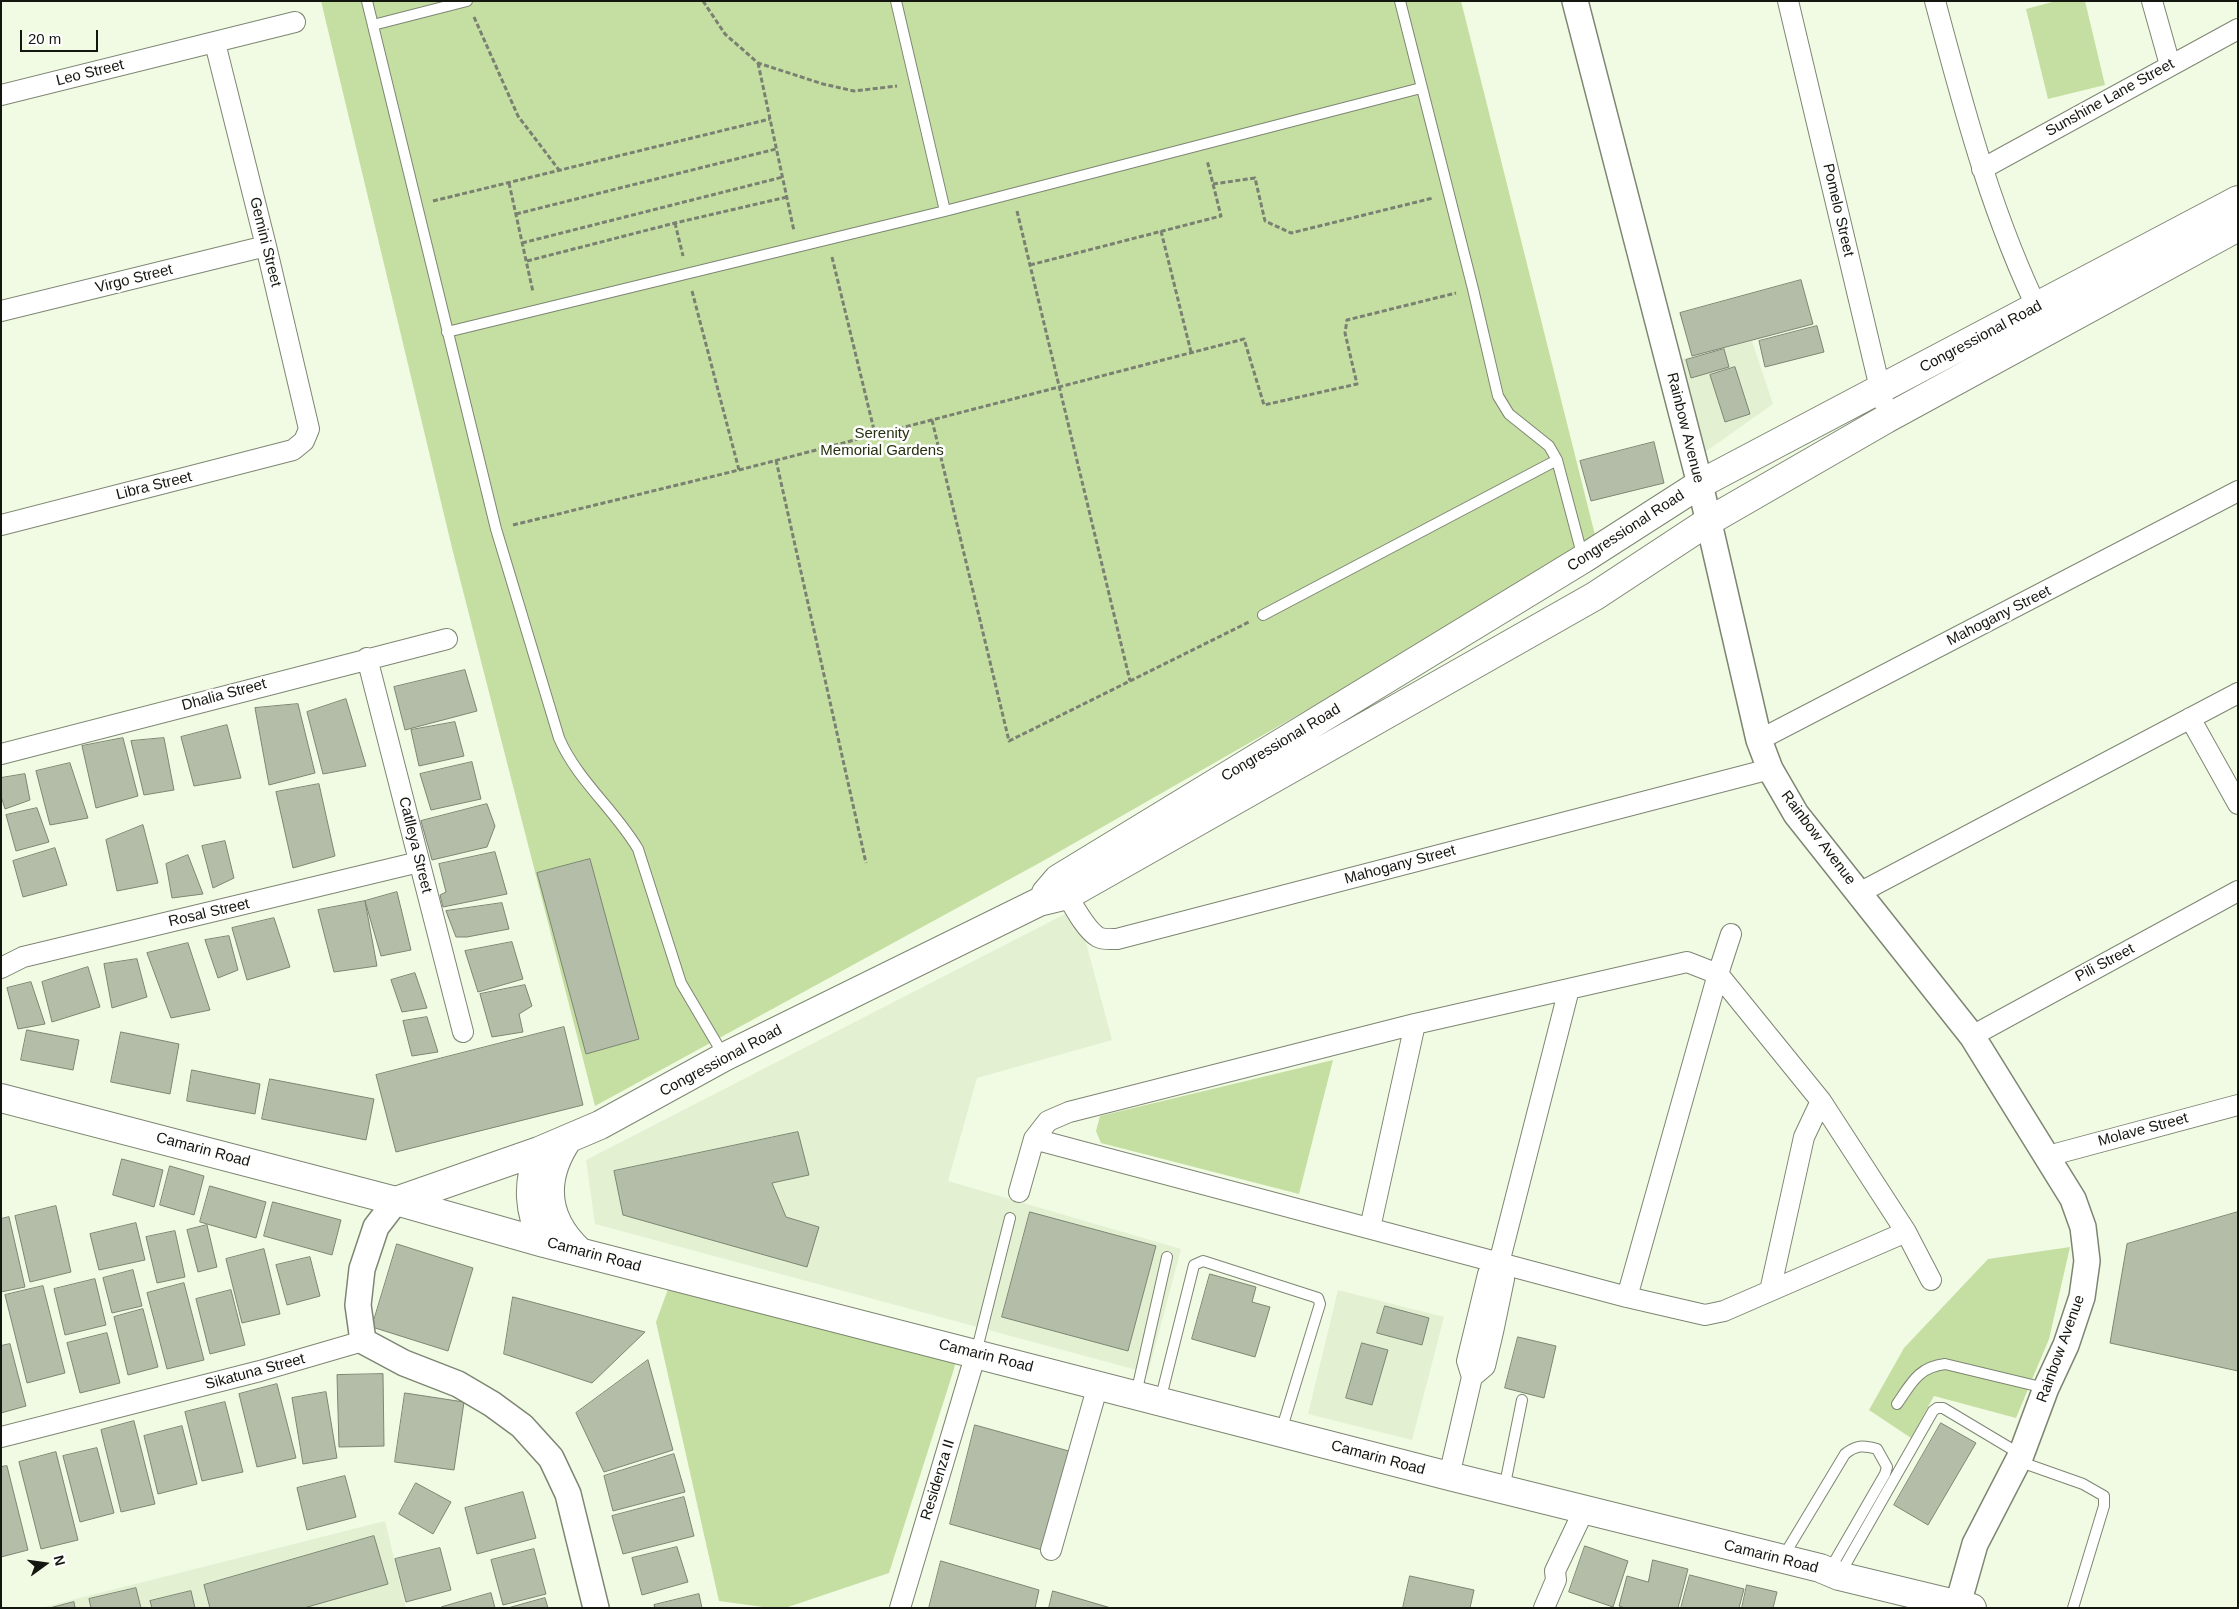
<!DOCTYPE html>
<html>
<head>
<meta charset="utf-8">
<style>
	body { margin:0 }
	#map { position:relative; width:2239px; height:1609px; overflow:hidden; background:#f1fbe4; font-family:Arial,sans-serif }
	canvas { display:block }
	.frame { position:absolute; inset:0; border:2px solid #14170f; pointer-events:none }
	.north { position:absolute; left:20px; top:1539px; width:50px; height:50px; -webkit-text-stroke:4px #fff; paint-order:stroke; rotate:76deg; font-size:14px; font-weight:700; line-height:20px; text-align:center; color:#14170f }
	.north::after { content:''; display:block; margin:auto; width:18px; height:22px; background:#14170f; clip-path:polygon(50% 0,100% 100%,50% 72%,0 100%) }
	.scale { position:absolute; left:20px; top:30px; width:78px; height:22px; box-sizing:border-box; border:2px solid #14170f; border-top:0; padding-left:6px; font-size:15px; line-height:18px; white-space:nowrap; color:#14170f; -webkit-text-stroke:4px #fff; paint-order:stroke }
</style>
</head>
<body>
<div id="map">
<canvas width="2239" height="1609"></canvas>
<div class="frame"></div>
<div class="north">N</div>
<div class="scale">20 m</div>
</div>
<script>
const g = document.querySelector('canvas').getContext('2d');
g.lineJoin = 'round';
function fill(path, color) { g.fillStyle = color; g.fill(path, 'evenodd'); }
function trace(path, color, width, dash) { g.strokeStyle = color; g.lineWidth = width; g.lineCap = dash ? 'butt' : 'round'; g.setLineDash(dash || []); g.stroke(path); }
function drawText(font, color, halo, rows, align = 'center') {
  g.font = font + ' Arial,sans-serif'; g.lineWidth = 5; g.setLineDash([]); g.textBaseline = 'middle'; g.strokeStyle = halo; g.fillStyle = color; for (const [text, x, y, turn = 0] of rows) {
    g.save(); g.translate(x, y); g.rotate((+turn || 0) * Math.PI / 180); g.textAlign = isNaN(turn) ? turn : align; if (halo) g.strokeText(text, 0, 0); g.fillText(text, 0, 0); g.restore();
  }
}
const built = new Path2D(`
	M1752 341 1773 404 1705 452 1678 360Z
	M1065 914 1085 939 1112 1040 977 1078 948 1181 1181 1249 1148 1373 595 1224 586 1160Z
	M1338 1290 1444 1317 1412 1440 1308 1414Z
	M385 1521 406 1608H40Z`);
const green = new Path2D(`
	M321 1H1461L1595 535 1340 691 1043 861 595 1106 452 548Z
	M2056 1H2085L2105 85 2048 99 2026 9Z
	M1333 1060 1299 1194 1101 1143 1096 1131 1100 1116Z
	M2070 1247 2049 1339 2016 1418 1934 1396 1911 1438 1869 1410 1904 1348 1988 1259Z
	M671 1281 957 1354 954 1369 889 1573 785 1608H770L719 1601 656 1322Z`);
const building = new Path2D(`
	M1801 280 1813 324 1692 356 1680 313Z
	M1817 326 1824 352 1765 367 1759 341Z
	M1724 349 1729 367 1691 378 1686 360Z
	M1735 367 1750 414 1725 422 1710 375Z
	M1654 442 1664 483 1591 501 1580 461Z
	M465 670 477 711 405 730 394 687Z
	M346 699 366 766 323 774 307 712Z
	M298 704 315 773 269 785 255 708Z
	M455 722 464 756 419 766 411 730Z
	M227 725 241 778 194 786 181 737Z
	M123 738 138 796 96 808 82 746Z
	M164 738 174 790 144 795 131 741Z
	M472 762 481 799 431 810 420 774Z
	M70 763 88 818 50 825 36 771Z
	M25 774 30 800 5 809 1 796V778Z
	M319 784 335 856 293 868 276 792Z
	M487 804 495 826 487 847 432 860 421 821Z
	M37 808 49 842 16 851 6 815Z
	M143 825 158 883 117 891 106 840Z
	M225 841 234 878 213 888 202 846Z
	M55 848 67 885 23 897 13 861Z
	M495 852 507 894 443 907 440 895 446 892 439 864Z
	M188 855 203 894 172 898 166 864Z
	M590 859 639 1039 586 1054 537 873Z
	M397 892 411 950 381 956 365 901Z
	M365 901 377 966 334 972 318 910Z
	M502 903 509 929 467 937H456L446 911Z
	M274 918 290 967 247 980 232 928Z
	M229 936 238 970 218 978 205 940Z
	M512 942 523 979 478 992 465 951Z
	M188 943 210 1010 171 1018 147 953Z
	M137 959 147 997 112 1008 104 964Z
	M88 967 100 1007 52 1022 42 982Z
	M415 973 427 1008 402 1012 391 980Z
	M31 982 45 1024 18 1029 7 988Z
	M525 985 532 1006 519 1014 523 1032 492 1037 480 994Z
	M427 1017 438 1052 412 1056 403 1021Z
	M564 1027 583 1105 396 1152 376 1075Z
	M27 1030 79 1040 73 1070 21 1060Z
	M121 1032 179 1044 170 1094 111 1082Z
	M192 1070 260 1084 255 1114 187 1101Z
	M270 1079 374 1099 366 1140 262 1119Z
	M798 1132 809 1175 772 1183 786 1217 819 1227 807 1267 623 1215 614 1171Z
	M122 1159 163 1170 154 1207 113 1195Z
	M170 1166 204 1176 194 1215 160 1205Z
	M210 1186 266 1202 256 1238 200 1222Z
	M273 1202 341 1220 332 1255 264 1236Z
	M56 1206 71 1272 30 1282 15 1216Z
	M1030 1212 1156 1246 1128 1351 1002 1317Z
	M2238 1212V1371L2110 1343 2127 1244Z
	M9 1217 25 1287 1 1292V1219Z
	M136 1223 145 1260 99 1270 90 1234Z
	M207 1225 217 1267 198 1272 187 1230Z
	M175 1231 185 1277 157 1283 146 1237Z
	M397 1244 473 1268 448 1351 372 1327Z
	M264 1249 280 1314 242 1323 226 1259Z
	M310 1257 320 1296 287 1305 276 1265Z
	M133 1270 142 1306 112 1313 103 1278Z
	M1210 1274 1256 1287 1252 1302 1270 1307 1255 1357 1192 1339Z
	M95 1279 106 1325 65 1335 54 1289Z
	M184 1283 204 1360 167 1369 147 1293Z
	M43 1286 65 1373 27 1383 5 1295Z
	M231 1290 245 1345 210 1354 196 1299Z
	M513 1297 645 1332 592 1383 504 1354Z
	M1385 1306 1429 1318 1422 1345 1377 1333Z
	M143 1309 158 1367 128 1375 114 1317Z
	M107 1333 120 1383 80 1393 67 1343Z
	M1518 1337 1556 1346 1544 1398 1505 1388Z
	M1362 1343 1388 1350 1372 1405 1346 1398Z
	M10 1344 26 1406 1 1413V1346Z
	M648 1360 673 1450 604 1472 576 1413Z
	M383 1374 384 1446 339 1447 337 1375Z
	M277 1384 296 1458 257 1467 239 1394Z
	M326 1392 337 1458 303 1464 292 1398Z
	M405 1393 464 1402 454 1470 395 1462Z
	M225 1402 243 1472 202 1481 185 1412Z
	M134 1421 155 1504 121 1512 101 1430Z
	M1941 1423 1976 1443 1928 1525 1894 1505Z
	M975 1425 1076 1453 1049 1552 950 1524Z
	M182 1426 197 1484 158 1494 144 1436Z
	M97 1448 114 1513 80 1522 63 1456Z
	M56 1452 78 1540 41 1549 19 1462Z
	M674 1454 685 1492 613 1511 604 1476Z
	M7 1466 28 1550 1 1557V1467Z
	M345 1476 356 1517 307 1530 297 1488Z
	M416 1483 451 1502 433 1534 399 1514Z
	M523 1492 536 1538 477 1554 465 1508Z
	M684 1497 694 1536 623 1554 612 1516Z
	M374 1536 388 1584 304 1608H210L204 1585Z
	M1585 1546 1628 1561 1613 1607 1569 1592Z
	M677 1547 688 1582 642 1595 632 1558Z
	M440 1548 451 1590 406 1602 395 1559Z
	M534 1549 546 1594 503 1605 491 1560Z
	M1653 1560 1688 1569 1678 1608H1625L1619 1606 1627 1576 1648 1582Z
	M941 1561 1039 1590 1035 1608H929Z
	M1690 1575 1744 1589 1739 1608H1681Z
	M1410 1576 1474 1590 1470 1608H1403Z
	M1747 1585 1777 1592 1773 1608H1742Z
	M136 1588 141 1608H91L89 1599Z
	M191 1591 195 1608H152L150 1601Z
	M1053 1591 1111 1608H1049Z
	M491 1593 495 1608H443L442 1607Z
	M699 1594 702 1608H655L654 1605Z
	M545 1598 548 1608H508Z
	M74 1602 75 1608H50Z`);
const path = new Path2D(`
	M703 1 725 34 758 63 823 84 854 91 897 86
	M474 17 518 116 559 170
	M758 63 794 231
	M509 183 533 292
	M1213 184 1255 178 1265 221 1291 233 1433 198
	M433 201 770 119
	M1017 211 1130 681
	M516 214 776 149
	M675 223 683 256
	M1161 231 1191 352
	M522 243 783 177
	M832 257 875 434
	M527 261 675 223 787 197
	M1030 265 1221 216 1207 160
	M692 291 739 470
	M932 420 1009 741 1249 622
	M776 460 866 863
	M513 525 739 470 1244 339 1264 405 1357 384 1345 333 1347 320 1456 293`);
const service = new Path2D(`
	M367 1 496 529 559 738C577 780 615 810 638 849L681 983 724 1056
	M896 1 945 211
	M1400 1 1473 289 1498 396 1509 414 1549 446 1557 460 1583 558
	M373 25 467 1
	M447 332 945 211 1421 88
	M1263 615 1557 460
	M976 1353 1010 1218
	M1136 1394 1167 1257
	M1160 1401 1194 1265 1203 1261 1318 1298 1320 1304 1281 1431
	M1897 1404C1911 1384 1918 1367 1945 1364L2045 1388
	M2018 1461 2083 1484 2104 1496V1506L2073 1608
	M1504 1489 1522 1400
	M1783 1557 1845 1454C1856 1445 1863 1445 1877 1449L1887 1467 1885 1474 1829 1571
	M1840 1574 1933 1411 1937 1408H1943L2020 1454`);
const minor = new Path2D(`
	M1788 1 1883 401
	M1935 1C1964 109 1992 217 2042 318
	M2152 1 2170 65
	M1 95 295 22
	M1982 169 2238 29
	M1 311 266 246
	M1 525 293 450 304 441 309 429 266 246 215 43
	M367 658 463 1032
	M2190 718 2238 804
	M1759 740 2238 491
	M1 754 447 639
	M1061 885C1070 899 1084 929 1098 937 1104 940 1111 939 1117 939L1770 769
	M1859 893 2238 693
	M1 968 23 957 419 862
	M1972 1036 2238 891
	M1034 1139 1627 1297 1705 1315 1724 1311 1906 1232
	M2048 1156 2238 1105
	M1019 1192 1034 1139 1048 1121 1069 1112 1415 1024 1687 962 1718 974 1821 1101 1906 1232 1931 1280
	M1370 1228 1415 1024
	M1770 1291 1804 1137 1821 1101
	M1627 1297 1718 974 1731 934
	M1472 1377 1485 1366 1493 1332 1504 1279 1499 1263
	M1 1437 260 1371 363 1341
	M1449 1476 1472 1377 1467 1361 1488 1274 1499 1263 1569 989
	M1051 1550 1098 1385
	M900 1608 976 1353
	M1544 1608 1556 1580 1555 1571 1584 1510`);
const tertiary = new Path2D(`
	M1575 1 1700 484 1759 740 1770 769 1796 814 1972 1036 2073 1199 2083 1227 2087 1261 2082 1297 2066 1345 2046 1388 2021 1455 1975 1544 1958 1604
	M396 1201 376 1227 362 1269 358 1305 363 1341 404 1363 458 1384 492 1404 522 1426 551 1458 568 1494 596 1608`);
const secondary = new Path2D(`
	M1046 893 1058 879 1583 559 1700 484 2238 200
	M1 1098 396 1201 544 1243 1449 1476 1820 1568 1839 1576 1972 1608
	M568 1139C541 1179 544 1219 580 1252
	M539 1151C527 1184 528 1211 544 1243
	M396 1201 539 1151 600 1125 724 1057 1039 902 1068 895 1595 596 1709 521 1886 419 2238 227`);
const streetNames = [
	["Leo Street",90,73,-14],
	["Sunshine Lane Street",2110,98,-29],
	["Pomelo Street",1838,210,77],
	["Gemini Street",265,242,76],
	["Virgo Street",134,279,-14],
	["Congressional Road",1981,337,-28],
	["Rainbow Avenue",1685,428,76],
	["Libra Street",154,486,-14],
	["Congressional Road",1626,531,-33],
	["Mahogany Street",1999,616,-27],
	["Dhalia Street",224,695,-15],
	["Congressional Road",1281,743,-31],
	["Rainbow Avenue",1818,838,53],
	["Catlleya Street",415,845,76],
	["Mahogany Street",1400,865,-15],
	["Rosal Street",209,913,-13],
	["Pili Street",2105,963,-28],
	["Congressional Road",721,1061,-28],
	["Molave Street",2143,1130,-15],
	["Camarin Road",203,1150,15],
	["Camarin Road",594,1255,15],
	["Rainbow Avenue",2061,1349,-70],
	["Camarin Road",986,1356,14],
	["Sikatuna Street",255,1372,-15],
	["Camarin Road",1378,1458,15],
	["Residenza II",938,1480,-73],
	["Camarin Road",1771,1557,14]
];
const parkNames = [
	["Serenity",882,434],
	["Memorial Gardens",882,451]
];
fill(built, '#e3f0d2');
fill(green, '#c5dfa2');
fill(building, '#b4bda8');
trace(building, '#7d8672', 1);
trace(service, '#7d8672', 12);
trace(minor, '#7d8672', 22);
trace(tertiary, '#7d8672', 28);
trace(secondary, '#7d8672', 30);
trace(path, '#7a8072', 3, [5, 2.5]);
trace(service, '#fff', 10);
trace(minor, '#fff', 20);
trace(tertiary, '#fff', 25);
trace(secondary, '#fff', 28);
drawText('15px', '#14170f', '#fff', streetNames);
drawText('15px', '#24320d', '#fff', parkNames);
</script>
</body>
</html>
